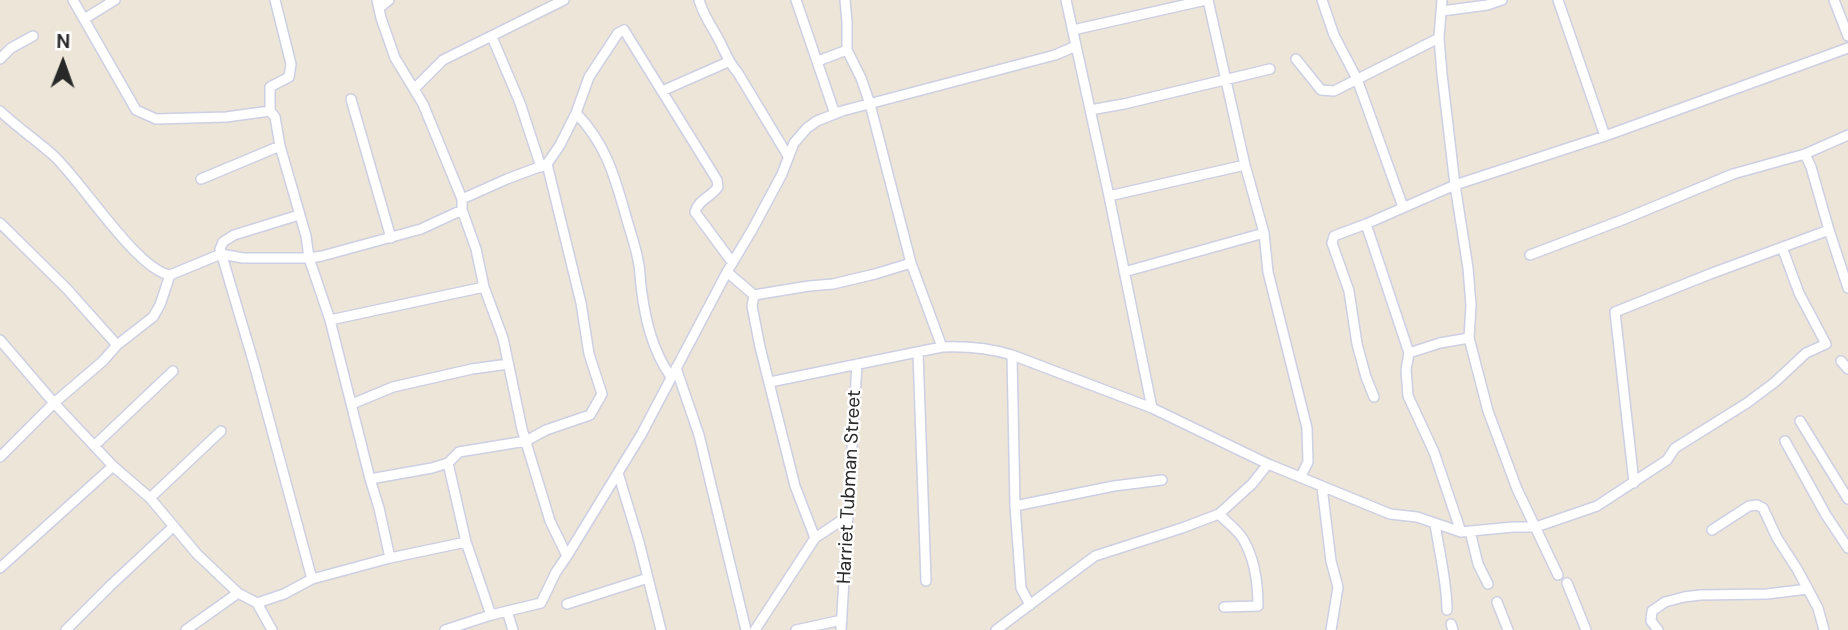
<!DOCTYPE html>
<html>
<head>
<meta charset="utf-8">
<style>
	body { margin:0 }
	#map { position:relative; width:1848px; height:630px; overflow:hidden; background:#ece5d8; font-family:"DM Sans",sans-serif }
	canvas { display:block }
	.north { position:absolute; left:28px; top:28px; width:70px; height:70px; -webkit-text-stroke:5px #fff; paint-order:stroke; rotate:1deg; font-size:19px; font-weight:700; line-height:28px; text-align:center; color:#282828 }
	.north::after { content:''; display:block; margin:auto; width:24px; height:32px; background:#282828; clip-path:polygon(50% 0,100% 100%,50% 72%,0 100%) }
</style>
</head>
<body>
<div id="map">
<canvas width="1848" height="630"></canvas>
<div class="north">N</div>
</div>
<script>
const g = document.querySelector('canvas').getContext('2d');
g.lineJoin = 'round';
function trace(path, color, width, dash) { g.strokeStyle = color; g.lineWidth = width; g.lineCap = dash ? 'butt' : 'round'; g.setLineDash(dash || []); g.stroke(path); }
function drawText(font, color, halo, rows, align = 'center') {
  g.font = font + ' "DM Sans",sans-serif'; g.lineWidth = 5; g.setLineDash([]); g.textBaseline = 'middle'; g.strokeStyle = halo; g.fillStyle = color; for (const [text, x, y, turn = 0] of rows) {
    g.save(); g.translate(x, y); g.rotate((+turn || 0) * Math.PI / 180); g.textAlign = isNaN(turn) ? turn : align; if (halo) g.strokeText(text, 0, 0); g.fillText(text, 0, 0); g.restore();
  }
}
const minor = new Path2D(`
	M73 0 136 110 156 119 226 117 270 111V87L289 77 291 64 275 0
	M377 0 381 18 395 58 423 104 462 199V210L476 249 484 287 503 338 522 429 550 521 567 556
	M699 0C703 15 713 28 720 42 726 54 729 63 738 73L788 156
	M796 0 835 114
	M845 0 847 22V50L861 78 870 104 911 263 942 347
	M1066 0 1109 196 1152 408
	M1208 0 1245 165 1264 233 1268 272 1307 428 1308 462 1301 476
	M1322 0 1334 35 1357 79 1403 207
	M1442 0 1439 38 1442 74 1455 185 1468 268 1471 305 1469 338 1488 411 1517 489 1558 575
	M1558 0 1605 136
	M1834 0 1848 36
	M379 8 389 0
	M1442 11 1487 5 1502 0
	M84 19 115 0
	M1073 30 1206 0
	M492 37 520 103 541 167
	M0 59 11 48 33 36
	M1296 59 1321 90 1334 91 1439 38
	M818 61 847 50
	M415 88 443 60 564 0
	M662 91 728 62
	M351 99 391 238
	M1090 110 1124 104 1270 69
	M0 111C17 127 36 140 54 156 82 182 137 270 170 275L221 254 243 258H309L322 256 421 229 462 210
	M270 111 275 117 280 146 306 236 309 258 330 320 370 479 379 508 390 558
	M576 113C605 143 614 174 625 213 629 228 635 244 638 260 640 268 640 277 641 286 645 319 652 350 671 377
	M1805 154 1811 167 1829 230 1848 288
	M201 179 280 146
	M1109 196 1245 165
	M462 199 507 179 547 164 560 145 576 113 589 77 618 33 624 30 717 180 718 187C711 197 698 200 695 212L732 262
	M299 215 234 235 223 242 220 249 254 364 312 579
	M0 223 67 289 117 345
	M1366 224 1409 353 1406 370 1408 396 1434 452 1461 532
	M1530 255 1622 220 1733 174 1805 154 1848 135
	M727 272 754 295 809 286 833 284 875 274 911 263
	M1124 272 1264 233
	M754 295 752 306 760 347 795 486 815 538
	M330 320 484 287
	M0 340 54 403 113 466 150 498 197 554 238 593 257 603 284 594 312 579 390 558 466 542
	M918 352 926 581
	M1409 353 1440 343 1469 338
	M1012 355 1015 506 1021 588 1030 605
	M1841 361 1848 369
	M676 368 699 435 746 630
	M770 382 942 347C967 346 989 348 1012 355L1152 408 1268 464 1390 514 1417 517 1461 532 1513 527H1536L1597 506 1667 460 1675 448 1747 403 1775 382 1806 353 1826 344 1799 293 1782 247
	M1374 397 1366 377 1357 344 1349 291 1332 243 1334 236 1366 224 1455 185 1605 136 1848 48
	M352 404 393 387 472 369 508 364
	M1800 421 1848 499
	M1785 441 1826 515 1848 548
	M94 446 173 371
	M0 457 54 403 103 361 117 345 153 317 160 305 170 275
	M448 463 466 542 491 615
	M618 473 639 542 661 630
	M370 479 432 468 448 463 459 452 526 441 546 430 590 415 602 394 589 354 581 303 547 164
	M1634 483 1615 312 1710 274 1829 230
	M1322 487 1331 561 1338 587 1331 630
	M150 498 221 431
	M1015 506 1114 486 1162 480
	M1219 514C1226 522 1237 529 1243 539 1255 559 1258 583 1258 606L1224 607
	M1435 524C1439 551 1447 582 1447 610
	M1712 530 1749 506 1757 505 1763 508 1777 538 1797 569 1818 608 1824 630
	M1470 531 1478 564 1488 584
	M0 568 113 466
	M1567 583 1586 630
	M1497 602 1508 630
	M257 603 272 630
	M567 604 648 578
	M507 611 513 630
	M1451 624 1453 630
	M66 630 111 585 173 527
	M186 630 238 593
	M445 630 491 615 541 603 556 572 567 556 641 435 727 272 752 230 782 174 794 143 807 128 817 121 842 111 1055 55 1076 46
	M755 630 815 538 839 522 848 519
	M796 630 842 620
	M841 630 857 364
	M996 630 1095 556 1182 528 1219 514 1252 484 1268 464
	M1658 630 1651 621 1652 611 1665 602 1684 597 1700 595 1767 594 1808 589`);
const streetNames = [
	["Harriet Tubman Street",850,487,-87]
];
trace(minor, '#cdcfe3', 12);
trace(minor, '#fff', 9);
drawText('19px', '#282828', '#fff', streetNames);
</script>
</body>
</html>
